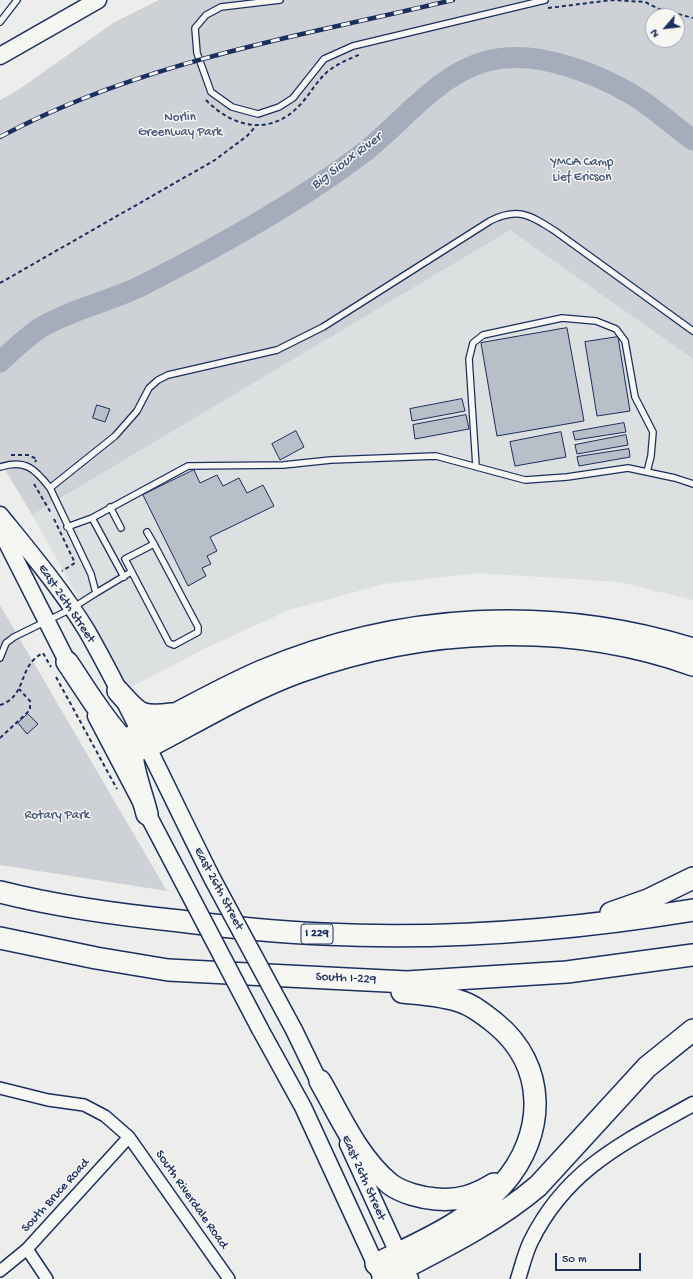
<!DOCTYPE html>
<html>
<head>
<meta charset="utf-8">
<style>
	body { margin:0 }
	#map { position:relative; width:693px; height:1279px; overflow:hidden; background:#edeeec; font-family:"Gochi Hand",sans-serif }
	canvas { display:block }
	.north { position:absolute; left:645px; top:8px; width:40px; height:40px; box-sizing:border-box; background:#f6f6f2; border:1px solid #9ea6b7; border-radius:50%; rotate:242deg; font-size:11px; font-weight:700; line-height:16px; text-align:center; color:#1b2f5e }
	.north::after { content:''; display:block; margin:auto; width:14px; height:18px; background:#1b2f5e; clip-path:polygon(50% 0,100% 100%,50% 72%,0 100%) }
	.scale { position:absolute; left:555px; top:1253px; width:86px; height:18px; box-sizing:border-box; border:2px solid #1b2f5e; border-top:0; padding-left:5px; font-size:12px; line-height:14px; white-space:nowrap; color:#1b2f5e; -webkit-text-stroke:3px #f6f6f2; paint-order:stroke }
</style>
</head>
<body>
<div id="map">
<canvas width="693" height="1279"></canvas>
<div class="north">N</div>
<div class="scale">50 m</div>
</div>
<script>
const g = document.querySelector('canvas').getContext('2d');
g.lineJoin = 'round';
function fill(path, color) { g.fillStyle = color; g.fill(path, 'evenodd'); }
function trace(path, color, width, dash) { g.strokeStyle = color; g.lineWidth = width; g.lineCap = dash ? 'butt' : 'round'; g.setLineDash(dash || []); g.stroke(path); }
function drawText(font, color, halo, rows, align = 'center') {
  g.font = font + ' "Gochi Hand",sans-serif'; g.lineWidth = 3; g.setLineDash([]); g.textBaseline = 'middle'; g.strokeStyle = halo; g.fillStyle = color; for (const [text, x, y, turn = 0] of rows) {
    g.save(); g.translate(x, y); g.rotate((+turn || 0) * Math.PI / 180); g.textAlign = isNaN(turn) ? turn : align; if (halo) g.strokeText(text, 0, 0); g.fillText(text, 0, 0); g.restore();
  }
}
const built = new Path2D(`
	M510 229 693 359V600L619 582 477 573 384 584 289 610 206 648 129 688 32 515Z`);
const green = new Path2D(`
	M159 0H693V359L510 230 32 515 0 461V100L18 90 113 23ZM653 16H677V40H653Z
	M0 605 167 891 0 865Z`);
const river = new Path2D(`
	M0 362C13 350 25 338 40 328 72 309 108 302 141 286 216 248 296 204 363 153 407 119 445 63 505 58 544 54 594 73 628 92 651 105 672 125 693 140`);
const building = new Path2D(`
	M567 328 584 421 497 436 481 343Z
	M618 337 630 411 597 416 585 342Z
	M462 399 465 411 412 421 410 409Z
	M97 405 110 409 105 422 93 418Z
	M466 415 469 429 415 439 413 425Z
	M624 423 626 432 575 440 573 432Z
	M296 431 304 447 280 460 272 444Z
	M561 432 566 457 515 466 510 442Z
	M626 435 628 445 577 454 575 445Z
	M629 449 630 457 579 466 577 457Z
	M194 470 200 483 217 475 223 486 239 478 247 493 263 485 274 506 210 537 217 551 207 556 211 564 202 568 206 576 188 586 143 495Z
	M28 714 38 724 27 734 18 723Z`);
const path = new Path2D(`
	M548 8 612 0 645 2 659 9 693 18
	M206 100C233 128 270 136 299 106 309 96 316 82 326 73 336 64 349 59 361 54
	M0 283 215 160 247 136 256 126
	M11 455H28L37 459 35 462
	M34 484 51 513
	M54 519 75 563 62 571
	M56 677 117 789
	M0 705C28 696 17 666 43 653L51 667
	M0 738 30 710V701L19 689`);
const service = new Path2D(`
	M280 0 221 7 206 15 195 28 197 53 211 92 232 107 258 114 279 107 293 98 324 59 353 46 545 0
	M0 22 17 0
	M476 466 469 359 473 343 483 335 562 318 596 321 616 329 625 341 635 397 653 432 651 456 647 472
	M0 467C26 459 35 469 50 488L115 436 137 411 149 388 158 380 168 375 277 350 323 327 490 221C518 207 530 215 555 231L693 331
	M110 507 121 528
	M67 527 92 518
	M147 532 154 544
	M154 544 198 627V632L174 645 169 643 125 559Z
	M124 577 92 518 188 466 283 465 331 460 436 456 525 480 567 477 628 468 675 478 693 484
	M96 593 131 572
	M0 658 6 643 14 637 71 609 96 593 91 574 50 488`);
const minor = new Path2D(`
	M0 1088 48 1100 84 1105 105 1116 129 1137 229 1279
	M27 1249 47 1279
	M0 1271 27 1249 129 1137`);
const tertiary = new Path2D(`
	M518 1279C522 1267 525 1253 531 1241 567 1168 625 1142 693 1104`);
const secondary = new Path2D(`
	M0 56 98 0
	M0 515C30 552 62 590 87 631 133 712 171 797 213 880
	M0 529 73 673
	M96 716 181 878
	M260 1029 303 1107 380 1274
	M294 1030 324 1092
	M348 1144 410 1279`);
const motorway = new Path2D(`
	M67 662C80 680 119 747 139 749 142 749 146 748 148 747 198 721 247 691 299 672 424 627 567 620 693 665
	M118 691C139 714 139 718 172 714
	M147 814C142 793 127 757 133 736 176 715 218 690 262 671 400 613 551 605 693 649
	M0 892C59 907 119 915 180 921 227 927 275 932 323 934 446 940 571 930 693 910
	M611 913 648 900 693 878
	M0 938 96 958 168 970 407 982 567 972 693 955
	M320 1081C340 1116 358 1158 390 1184 402 1193 422 1198 436 1199 458 1201 475 1196 494 1184
	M376 1264C419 1243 471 1221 503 1184 546 1135 548 1066 495 1023 485 1015 474 1006 462 1002 444 995 421 994 402 992
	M383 1279C436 1251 492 1225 538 1186L647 1067 693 1030`);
const rail = new Path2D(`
	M0 137C139 62 300 36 453 0`);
const secondaryBridge = new Path2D(`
	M181 878 260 1029
	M213 880 294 1030`);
const shields = [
	[317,934,32]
];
const shieldNames = [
	["I 229",317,934]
];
const parkNames = [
	["Norlin",180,118],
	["Greenway Park",180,133],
	["YMCA Camp",582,163],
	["Lief Ericson",582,178],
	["Rotary Park",57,816]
];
const streetNames = [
	["East 26th Street",66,604,56],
	["East 26th Street",218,889,62],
	["South I-229",346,979,3],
	["East 26th Street",363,1178,66],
	["South Bruce Road",56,1196,-48],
	["South Riverdale Road",191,1200,55]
];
const waterNames = [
	["Big Sioux River",347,162,-37]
];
fill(built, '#dde0e1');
fill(green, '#ced2d7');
trace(river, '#a5acbc', 21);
fill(building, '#b9bfc8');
trace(building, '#1b2f5e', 1);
trace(service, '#1b2f5e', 8);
trace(minor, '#1b2f5e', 14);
trace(tertiary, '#1b2f5e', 17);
trace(secondary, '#1b2f5e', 19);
trace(motorway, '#1b2f5e', 24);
trace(path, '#1b2f5e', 2, [4, 3]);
trace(service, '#f6f6f2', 5.5);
trace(minor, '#f6f6f2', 11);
trace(tertiary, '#f6f6f2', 14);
trace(secondary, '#f6f6f2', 16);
trace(motorway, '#f6f6f2', 21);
trace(rail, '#1b2f5e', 4.5);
trace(rail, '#f6f6f2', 3, [9]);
trace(secondaryBridge, '#1b2f5e', 19, []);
trace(secondaryBridge, '#f6f6f2', 16);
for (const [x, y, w] of shields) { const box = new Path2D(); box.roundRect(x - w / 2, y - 10, w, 20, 3); g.fillStyle = '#f6f6f2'; g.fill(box); trace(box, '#1b2f5e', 1); }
drawText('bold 12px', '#1b2f5e', null, shieldNames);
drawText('13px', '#48587c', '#f6f6f2', parkNames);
drawText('13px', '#1b2f5e', '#f6f6f2', streetNames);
drawText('italic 14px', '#44547a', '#f6f6f2', waterNames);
</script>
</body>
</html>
